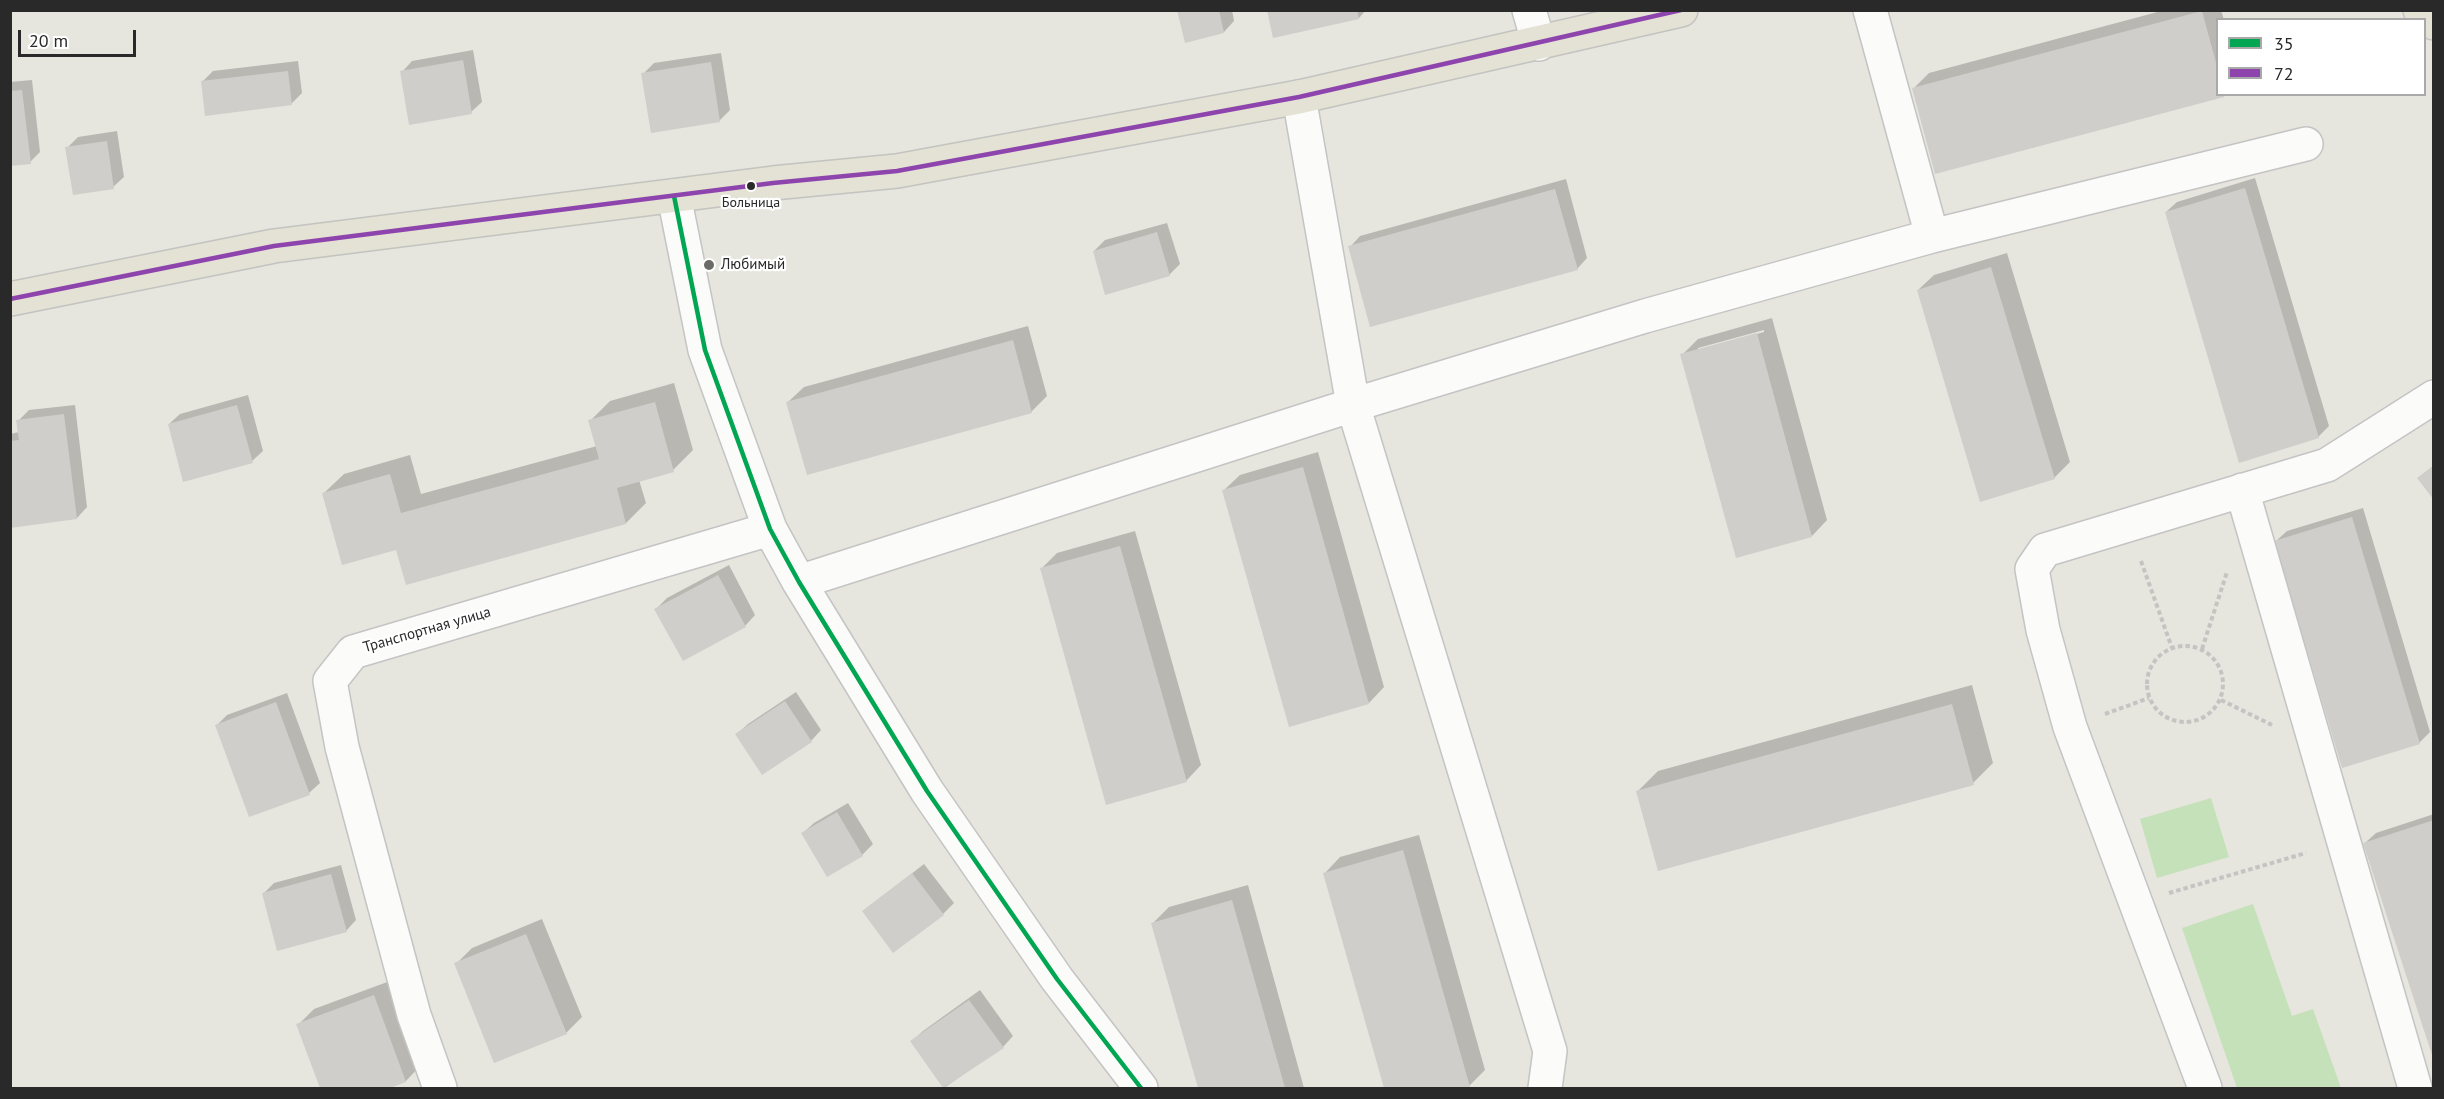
<!DOCTYPE html>
<html>
<head>
<meta charset="utf-8">
<style>
	body { margin:0 }
	#map { position:relative; width:2444px; height:1099px; overflow:hidden; background:#e6e5de; font-family:"PT Sans",sans-serif }
	canvas { display:block }
	.frame { position:absolute; inset:0; border:12px solid #292929; pointer-events:none }
	.legend { position:absolute; left:2216px; top:18px; width:210px; height:78px; box-sizing:border-box; background:#fff; border:2px solid #a9a9a9; margin:0; padding:8px 10px; list-style:none; font-size:18px; color:#292929 }
	.legend li { display:flex; align-items:center; gap:12px; height:30px }
	.legend b { width:30px; border:2px solid #a9a9a9 }
	.scale { position:absolute; left:18px; top:30px; width:118px; height:27px; box-sizing:border-box; border:3px solid #292929; border-top:0; padding-left:8px; font-size:18px; line-height:21px; white-space:nowrap; color:#292929; -webkit-text-stroke:4px #fff; paint-order:stroke }
</style>
</head>
<body>
<div id="map">
<canvas width="2444" height="1099"></canvas>
<div class="frame"></div>
<ul class="legend">
<li><b style="height:8px;background:#00a651"></b>35</li>
<li><b style="height:8px;background:#8e44ad"></b>72</li>
</ul>
<div class="scale">20 m</div>
</div>
<script>
const g = document.querySelector('canvas').getContext('2d');
g.lineJoin = 'round';
function fill(path, color) { g.fillStyle = color; g.fill(path, 'evenodd'); }
function trace(path, color, width, dash) { g.strokeStyle = color; g.lineWidth = width; g.lineCap = dash ? 'butt' : 'round'; g.setLineDash(dash || []); g.stroke(path); }
function drawText(font, color, halo, rows, align = 'center') {
  g.font = font + ' "PT Sans",sans-serif'; g.lineWidth = 4.5; g.setLineDash([]); g.textBaseline = 'middle'; g.strokeStyle = halo; g.fillStyle = color; for (const [text, x, y, turn = 0] of rows) {
    g.save(); g.translate(x, y); g.rotate((+turn || 0) * Math.PI / 180); g.textAlign = isNaN(turn) ? turn : align; if (halo) g.strokeText(text, 0, 0); g.fillText(text, 0, 0); g.restore();
  }
}
const green = new Path2D(`
	M2211 798 2229 857 2157 878 2140 819Z
	M2253 904 2292 1016 2313 1009 2341 1088H2237L2182 928Z`);
const shadow = new Path2D(`
	M1179 10H1232L1234 21 1224 32Z
	M1269 10H1366L1359 18Z
	M2165 10H2221L2224 20H2218V94L2224 96 1913 89 1929 73Z
	M473 50 482 102 471 112 402 72 412 61Z
	M721 53 730 110 719 121 643 74 654 63Z
	M298 61 302 93 291 104 202 82 213 71Z
	M32 80 40 152 30 162 10 165V82Z
	M117 131 124 177 113 187 67 148 78 137Z
	M2255 178 2329 426 2318 437 2166 212 2177 202Z
	M1566 179 1587 258 1577 269 1350 247 1360 236Z
	M1167 223 1180 264 1169 275 1094 251 1105 240Z
	M2007 253 2070 462 2054 478 1918 290 1934 275Z
	M1772 318 1827 520 1812 536 1682 355 1698 339ZM1764 330V332L1698 351V348Z
	M1028 326 1047 396 1031 412 788 402 804 387Z
	M674 383 693 450 673 470 639 480 646 503 626 523 397 548 324 493 344 474 410 455 421 494 597 446 590 421 610 401Z
	M248 395 263 451 252 461 169 424 180 414Z
	M75 405 87 507 77 518 10 522V434L19 432 18 421 29 410Z
	M1318 452 1384 687 1369 703 1224 490 1240 475Z
	M2363 508 2430 732 2419 743 2276 541 2287 531Z
	M1135 531 1201 765 1186 781 1041 569 1057 553Z
	M729 565 755 615 745 626 656 609 667 598Z
	M1972 685 1993 763 1973 783 1638 791 1658 771Z
	M796 692 821 730 811 741 737 734 748 724Z
	M287 693 320 783 309 793 250 815 216 726 227 715Z
	M848 803 873 844 862 855 803 833 814 823Z
	M2434 814V1055L2365 843 2376 833Z
	M1419 835 1485 1070 1469 1086 1460 1088H1385L1325 873 1340 857Z
	M924 864 954 903 943 914 864 911Z
	M341 865 356 920 346 931 263 894 274 883Z
	M1248 885 1304 1088H1200L1153 923 1169 907Z
	M542 919 582 1017 566 1033 456 964 472 948Z
	M390 981 421 1065 406 1081 385 1088H322L298 1025 314 1009Z
	M980 990 1013 1036 1003 1047 944 1088 912 1041 923 1031Z`);
const building = new Path2D(`
	M1177 10H1219L1224 33 1185 43Z
	M1267 10H1357L1359 19 1273 38Z
	M2202 11 2218 70V94H2224V97L1935 174 1912 88Z
	M463 60 472 114 409 125 400 71Z
	M711 62 720 122 651 133 641 73Z
	M288 71 292 105 205 116 201 81Z
	M22 90 31 164 10 166V91Z
	M107 141 114 189 73 195 65 147Z
	M2245 188 2319 438 2239 463 2165 212Z
	M1555 189 1578 270 1370 327 1348 246Z
	M1157 232 1170 276 1105 295 1093 251Z
	M1991 267 2055 479 1980 502 1917 290Z
	M1757 333 1812 537 1736 558 1680 354Z
	M1013 340 1032 413 807 475 786 402Z
	M655 402 674 472 617 488 626 524 406 585 396 550 342 565 322 493 390 474 401 513 599 459 588 420Z
	M237 405 253 463 183 482 168 424Z
	M64 414 77 519 10 528V441L19 440 16 420Z
	M2434 465V500L2417 478Z
	M1303 467 1369 704 1289 727 1222 490Z
	M2352 517 2420 744 2342 768 2274 541Z
	M1120 546 1187 782 1106 805 1040 568Z
	M718 575 746 627 683 661 654 609Z
	M785 701 812 742 762 775 735 734Z
	M276 702 310 795 249 817 215 725Z
	M1952 704 1974 785 1658 871 1636 791Z
	M837 812 863 856 827 877 801 833Z
	M2434 820V1058H2433L2363 843Z
	M1403 850 1470 1087 1465 1088H1384L1323 873Z
	M912 873 944 915 893 953 862 911Z
	M331 874 347 932 277 951 262 893Z
	M1232 900 1285 1088H1198L1151 923Z
	M526 934 567 1034 494 1063 454 963Z
	M374 995 406 1082 390 1088H320L296 1024Z
	M969 1000 1004 1048 943 1088 910 1041Z`);
const path = new Path2D(`
	M2141 561 2172 648
	M2147 684a38 38 0 1 1 76 0a38 38 0 1 1-76 0Z
	M2202 649 2227 572
	M2221 700 2272 725
	M2105 714 2149 698
	M2169 893 2306 853`);
const minor = new Path2D(`
	M1529 10 1539 44
	M1870 10 1932 236 2306 144
	M1299 97 1353 405 1550 1051 1545 1088
	M674 196 705 350 770 529 799 582 927 791 1057 979 1141 1088
	M2242 490 2415 1088
	M799 582 1353 405 1645 316 1932 236
	M440 1088 414 1015 342 747 330 681 353 652 770 529
	M2205 1088 2070 727 2043 630 2032 569 2045 550 2327 465 2434 397`);
const major = new Path2D(`
	M2420 10 2434 23
	M10 299 274 246 773 183 897 171 1299 97 1681 10`);
const bus1 = new Path2D(`
	M674 196 705 350 770 529 799 582 927 791 1057 979 1141 1088`);
const bus2 = new Path2D(`
	M10 299 274 246 773 183 897 171 1299 97 1681 10`);
const markers = [
	[751,186,5,"#292929"],
	[709,265,6,"#6b6b68"]
];
const busNames = [
	["Больница",751,203]
];
const poiNames = [
	["Любимый",721,265]
];
const streetNames = [
	["Транспортная улица",427,630,-16]
];
fill(green, '#c5e1b9');
fill(shadow, '#0003');
fill(building, '#cfceca');
trace(minor, '#c4c4c4', 36);
trace(major, '#c3c3c0', 36);
trace(path, '#c4c4c3', 4, [4.5, 3]);
trace(minor, '#fbfbfa', 33);
trace(major, '#e4e2d4', 33);
trace(bus1, '#00a651', 4.5);
trace(bus2, '#8e44ad', 4.5);
for (const [x, y, r, color] of markers) { const dot = new Path2D(); dot.arc(x, y, r, 0, 2 * Math.PI); g.fillStyle = color; g.fill(dot); trace(dot, '#fff', 2); }
drawText('14px', '#292929', '#fff', busNames);
drawText('15px', '#292929', '#fff', poiNames, 'left');
drawText('15px', '#292929', '#fff', streetNames);
</script>
</body>
</html>
